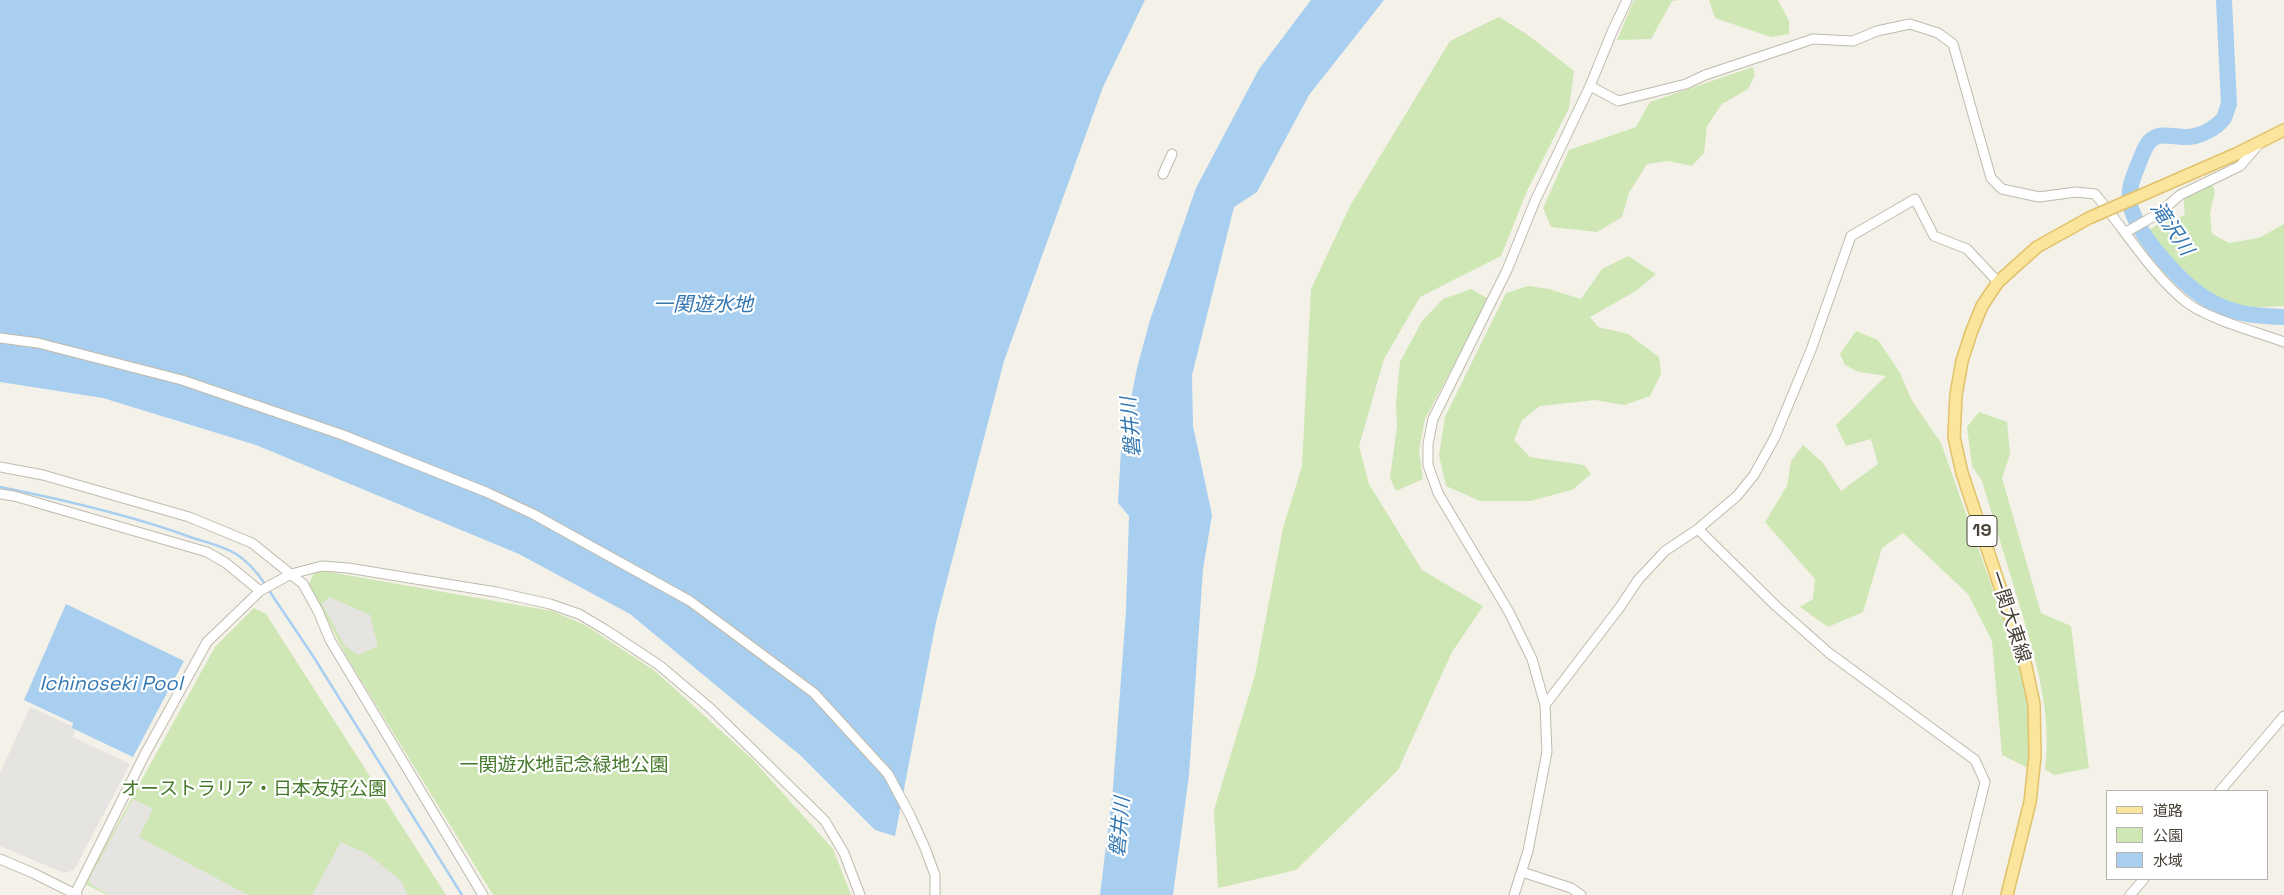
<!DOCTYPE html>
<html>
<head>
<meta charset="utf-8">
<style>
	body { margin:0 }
	#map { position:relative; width:2284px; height:895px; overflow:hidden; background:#f4f1e9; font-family:"Space Grotesk","Noto Sans JP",sans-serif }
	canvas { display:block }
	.legend { position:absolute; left:2106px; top:790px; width:162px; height:90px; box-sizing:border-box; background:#fff; border:1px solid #b6b3af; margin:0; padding:6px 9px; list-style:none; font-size:15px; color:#484238 }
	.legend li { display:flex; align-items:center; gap:10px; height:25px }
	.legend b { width:25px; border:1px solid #b6b3af }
</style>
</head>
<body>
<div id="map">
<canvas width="2284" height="895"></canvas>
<ul class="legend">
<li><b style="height:6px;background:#fbe49b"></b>道路</li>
<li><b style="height:14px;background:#cee7b4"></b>公園</li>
<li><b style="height:14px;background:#a8cfef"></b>水域</li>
</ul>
</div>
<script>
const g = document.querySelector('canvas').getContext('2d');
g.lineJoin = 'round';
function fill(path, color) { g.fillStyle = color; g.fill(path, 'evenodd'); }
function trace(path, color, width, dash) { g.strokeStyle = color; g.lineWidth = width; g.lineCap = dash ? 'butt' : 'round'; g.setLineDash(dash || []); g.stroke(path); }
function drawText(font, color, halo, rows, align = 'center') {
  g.font = font + ' "Space Grotesk","Noto Sans JP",sans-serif'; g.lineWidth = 4.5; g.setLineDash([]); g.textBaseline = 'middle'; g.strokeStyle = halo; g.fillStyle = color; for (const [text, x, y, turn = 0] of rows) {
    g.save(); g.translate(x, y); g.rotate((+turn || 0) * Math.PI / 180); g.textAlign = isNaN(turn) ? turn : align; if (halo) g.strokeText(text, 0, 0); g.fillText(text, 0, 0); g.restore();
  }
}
const green = new Path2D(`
	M1634 0H1680L1672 1 1651 39 1617 40Z
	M1709 0H1778L1789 21V34L1771 37 1715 18Z
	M1499 17 1528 35 1574 71 1569 108 1527 191 1501 256 1420 297 1384 359 1359 446 1369 484 1422 570 1483 606 1452 652 1398 770 1296 870 1218 888 1214 810 1255 675 1283 528 1302 466 1311 289 1350 206 1450 41Z
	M1753 67 1755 75 1748 89 1722 104 1707 126 1704 153 1692 166 1669 161 1647 164 1629 193 1622 217 1597 232 1551 227 1543 208 1569 150 1636 127 1650 102Z
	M2209 178 2215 191 2210 213 2212 234 2229 243 2259 238 2284 224V306C2267 307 2247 309 2230 303 2198 291 2171 260 2150 234V230C2161 220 2171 221 2185 215 2182 191 2186 187 2209 178Z
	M1628 256 1656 274 1636 291 1590 317 1598 327 1628 334 1659 357 1661 374 1650 396 1624 405 1595 400 1540 406 1522 420 1514 440 1530 457 1584 465 1591 474 1572 490 1530 501H1480L1446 486 1439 455 1445 417 1506 293 1528 286 1549 289 1581 299 1602 269Z
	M1471 289 1489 299 1425 419 1419 450 1423 479 1396 491 1390 478 1397 426 1396 402 1400 362 1422 321 1443 299Z
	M1856 331 1878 340 1900 373 1911 399 1941 443 2029 692 2030 769 2002 755 1992 641 1968 594 1903 533 1882 548 1863 612 1828 627 1800 607 1813 599 1815 579 1765 522 1787 486 1791 461 1803 445 1823 463 1841 491 1878 464 1871 439 1846 446 1836 425 1886 376 1859 372 1845 365 1840 354Z
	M1979 412 2007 422 2010 454 2002 478 2041 613 2071 626 2089 768 2054 775 2045 769C2053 710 2033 650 2016 594 2005 556 1993 519 1982 481L1972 466 1967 427Z
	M318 570 552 611 585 625 655 671 753 760 833 849 851 895H493L348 659 309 584 314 573Z
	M254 608 266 614 446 895H107L87 885V879L215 647Z`);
const parking = new Path2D(`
	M330 597 370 615 378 646 358 655 345 646 322 604Z
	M30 707 76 728 73 737 130 764 74 870 64 873 0 846V773Z
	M133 799 153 809 139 837 248 895H109L90 884 89 879Z
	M341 842 369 855 401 881 408 895H312Z`);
const water = new Path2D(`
	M0 0H1145L1103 87 1004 361 936 622 895 836 875 830 801 756 630 614 519 554 256 445 103 398 0 382Z
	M1311 0H1384L1309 95 1257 192 1234 207 1192 375 1193 426 1212 515 1203 569 1189 775 1173 895H1100L1113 788 1126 611 1129 516 1118 503 1121 450 1137 368 1150 320 1196 188 1259 69Z
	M66 604 184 661 133 757 72 728 73 723 24 700Z`);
const stream = new Path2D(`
	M0 487C65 500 131 515 193 538 208 543 223 546 236 554 249 562 257 572 265 584
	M268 589 313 656 462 895`);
const river = new Path2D(`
	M2224 0 2229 104C2227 108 2226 114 2224 118 2216 129 2197 138 2184 137 2175 137 2162 133 2154 138 2147 141 2143 153 2140 160 2135 173 2127 189 2130 204 2137 236 2185 289 2214 303 2236 315 2259 316 2284 317`);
const minor = new Path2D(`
	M1590 86 1618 101 1686 84 1705 75 1813 39 1853 41 1877 31 1910 24 1938 33 1953 44 1991 178 2002 189 2039 197 2076 192 2095 194C2122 226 2153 276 2186 302 2208 319 2257 332 2284 342
	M1163 174 1172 154
	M2126 232 2158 214 2180 195 2240 166 2259 144
	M0 338 38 343 182 380 343 435 486 492 533 514 690 601 814 693 888 774 910 815 925 848 935 875V895
	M0 467 43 475 189 517 252 543 303 584 318 611 330 640 483 895
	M0 494 14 496 207 552 226 563 260 591
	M1698 529 1776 606 1829 653 1975 760 1985 782 1957 895
	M1545 705 1620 607 1638 580 1665 551 1698 529 1737 496 1754 475 1775 437 1811 350 1851 236 1915 199 1934 236 1967 249 1998 282
	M2220 791 2284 716
	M0 859 33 873 77 895
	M1522 872 1571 888 1581 895
	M75 894 145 754 207 642 260 591 291 574 322 566 348 568 496 592 550 604 579 614 606 630 659 665 710 708 825 821 844 853 860 895
	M1514 895 1528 851 1547 752 1545 705 1532 659 1509 612 1438 493 1428 465V444L1433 419 1507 270 1535 201 1590 86 1612 32 1627 0
	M2130 895 2144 879`);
const major = new Path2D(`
	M2236 154 2284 130
	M2007 895 2030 802 2035 756 2034 704 2025 662 1962 473 1954 437 1956 395 1962 361 1971 333 1982 306 1998 282 2037 247 2089 218`);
const majorBridge = new Path2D(`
	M2089 218 2236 154`);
const shields = [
	[1982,531,30]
];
const shieldNames = [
	["19",1982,531]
];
const streetNames = [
	["一関大東線",2009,617,72]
];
const parkNames = [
	["一関遊水地記念緑地公園",564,766],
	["オーストラリア・日本友好公園",254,790]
];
const waterNames = [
	["滝沢川",2171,229,56],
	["一関遊水地",703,306],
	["磐井川",1132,427,-95],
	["Ichinoseki Pool",111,685],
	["磐井川",1121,827,-85]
];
fill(green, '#cee7b4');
fill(parking, '#e6e4e1');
fill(water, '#a8cfef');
trace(stream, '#a8cfef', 2.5);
trace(river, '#a8cfef', 16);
trace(minor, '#c0baac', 11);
trace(major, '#e1c26b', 14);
trace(minor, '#fff', 9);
trace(major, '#fbe49b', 11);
trace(majorBridge, '#e1c26b', 14, []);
trace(majorBridge, '#fbe49b', 11);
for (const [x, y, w] of shields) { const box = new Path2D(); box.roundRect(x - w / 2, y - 15.5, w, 31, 4); g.fillStyle = '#fff'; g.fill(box); trace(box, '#484238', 1); }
drawText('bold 18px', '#484238', null, shieldNames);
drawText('19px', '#484238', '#fff', streetNames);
drawText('19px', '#46792c', '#fff', parkNames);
drawText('italic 20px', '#3377b2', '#fff', waterNames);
</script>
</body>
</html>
